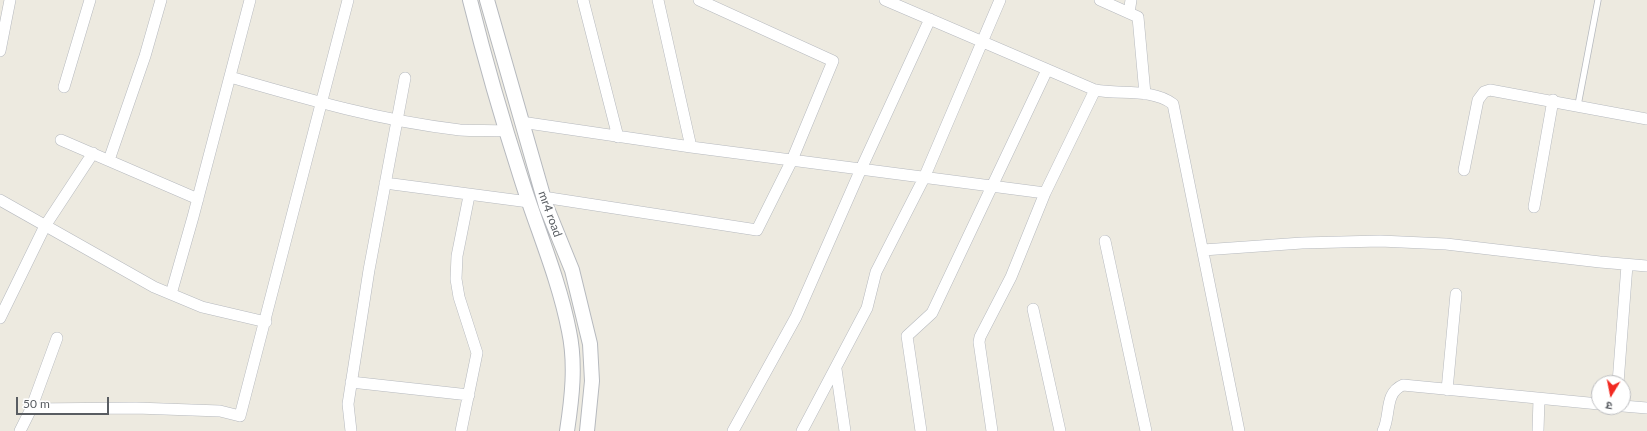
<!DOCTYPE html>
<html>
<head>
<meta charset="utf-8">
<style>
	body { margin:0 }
	#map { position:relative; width:1647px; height:431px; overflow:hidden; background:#edeae0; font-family:Lato,"Noto Sans Devanagari",sans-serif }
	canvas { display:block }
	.north { position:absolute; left:1591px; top:375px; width:40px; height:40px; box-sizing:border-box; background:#fff; border:1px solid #bdbec0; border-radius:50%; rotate:190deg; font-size:11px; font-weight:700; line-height:16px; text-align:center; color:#595d62 }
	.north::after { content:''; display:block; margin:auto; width:14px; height:18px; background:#f22a21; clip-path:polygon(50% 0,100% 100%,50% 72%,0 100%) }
	.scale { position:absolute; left:16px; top:397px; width:93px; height:18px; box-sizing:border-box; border:2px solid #595d62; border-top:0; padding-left:5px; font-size:12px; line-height:14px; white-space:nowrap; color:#595d62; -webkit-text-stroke:3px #fff; paint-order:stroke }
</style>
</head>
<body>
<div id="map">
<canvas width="1647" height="431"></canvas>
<div class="north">उ</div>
<div class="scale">50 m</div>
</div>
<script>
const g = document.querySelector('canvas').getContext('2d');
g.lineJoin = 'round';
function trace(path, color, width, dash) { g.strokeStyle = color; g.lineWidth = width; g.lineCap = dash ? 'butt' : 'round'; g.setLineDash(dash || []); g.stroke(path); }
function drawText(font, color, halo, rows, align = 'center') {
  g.font = font + ' Lato,sans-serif'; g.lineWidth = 4; g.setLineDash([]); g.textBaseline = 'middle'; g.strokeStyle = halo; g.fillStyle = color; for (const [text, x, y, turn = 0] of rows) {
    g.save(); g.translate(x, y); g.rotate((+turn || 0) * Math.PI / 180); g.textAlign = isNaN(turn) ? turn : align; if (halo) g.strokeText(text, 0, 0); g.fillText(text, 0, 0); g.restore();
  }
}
const service = new Path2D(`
	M1578 105 1598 0`);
const minor = new Path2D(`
	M583 0 618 137
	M658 0 691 147
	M885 0 1095 90C1120 95 1151 88 1173 104L1239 431
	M1100 0 1138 17 1145 94
	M1129 13 1131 0
	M0 51 10 0
	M230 77C306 99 381 121 460 130 475 131 491 130 506 131
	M64 87 90 0
	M521 122 691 147 1045 193
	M61 140 198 199
	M109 160 145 56 161 0
	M1464 170 1478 100 1484 92 1490 90 1647 119
	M385 183 529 202
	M543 197 757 230 792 160 833 61 699 0
	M0 200 154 287 202 307 266 322
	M1534 207 1553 100
	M1105 241 1146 431
	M1203 250 1302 243 1380 241 1446 244 1600 262 1647 266
	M171 294 193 217 250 0
	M1033 309 1060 431
	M0 318 45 226 93 153
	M836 369 845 431
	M351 382 469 395
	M1618 383 1627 265
	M1447 390 1456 294
	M1623 406 1647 408
	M31 409 136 408 220 411 240 416 348 0
	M20 431 31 409 57 338
	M351 431 348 404 369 270 405 78
	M461 431 477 353 459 297 456 279 457 256 469 196
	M733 431 796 317 861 169 930 19
	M802 431 867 308 876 272 924 178 1000 0
	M921 431 907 336 932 313 1047 70
	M992 431 979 342 980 337 1011 277 1045 193 1095 90
	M1383 431C1391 415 1384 393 1403 385L1599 404
	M1538 431 1539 399`);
const tertiary = new Path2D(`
	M470 0C485 60 502 119 521 178 537 229 559 279 569 331 576 364 572 398 567 431
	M487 0 546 206 572 270 590 344 592 381 587 431`);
const streetNames = [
	["mr4 road",550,214,70]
];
trace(service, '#b6b9be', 7);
trace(minor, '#b6b9be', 12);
trace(tertiary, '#b6b9be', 16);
trace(service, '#fff', 5.5);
trace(minor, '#fff', 11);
trace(tertiary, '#fff', 14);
drawText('12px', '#595d62', '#fff', streetNames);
</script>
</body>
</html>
